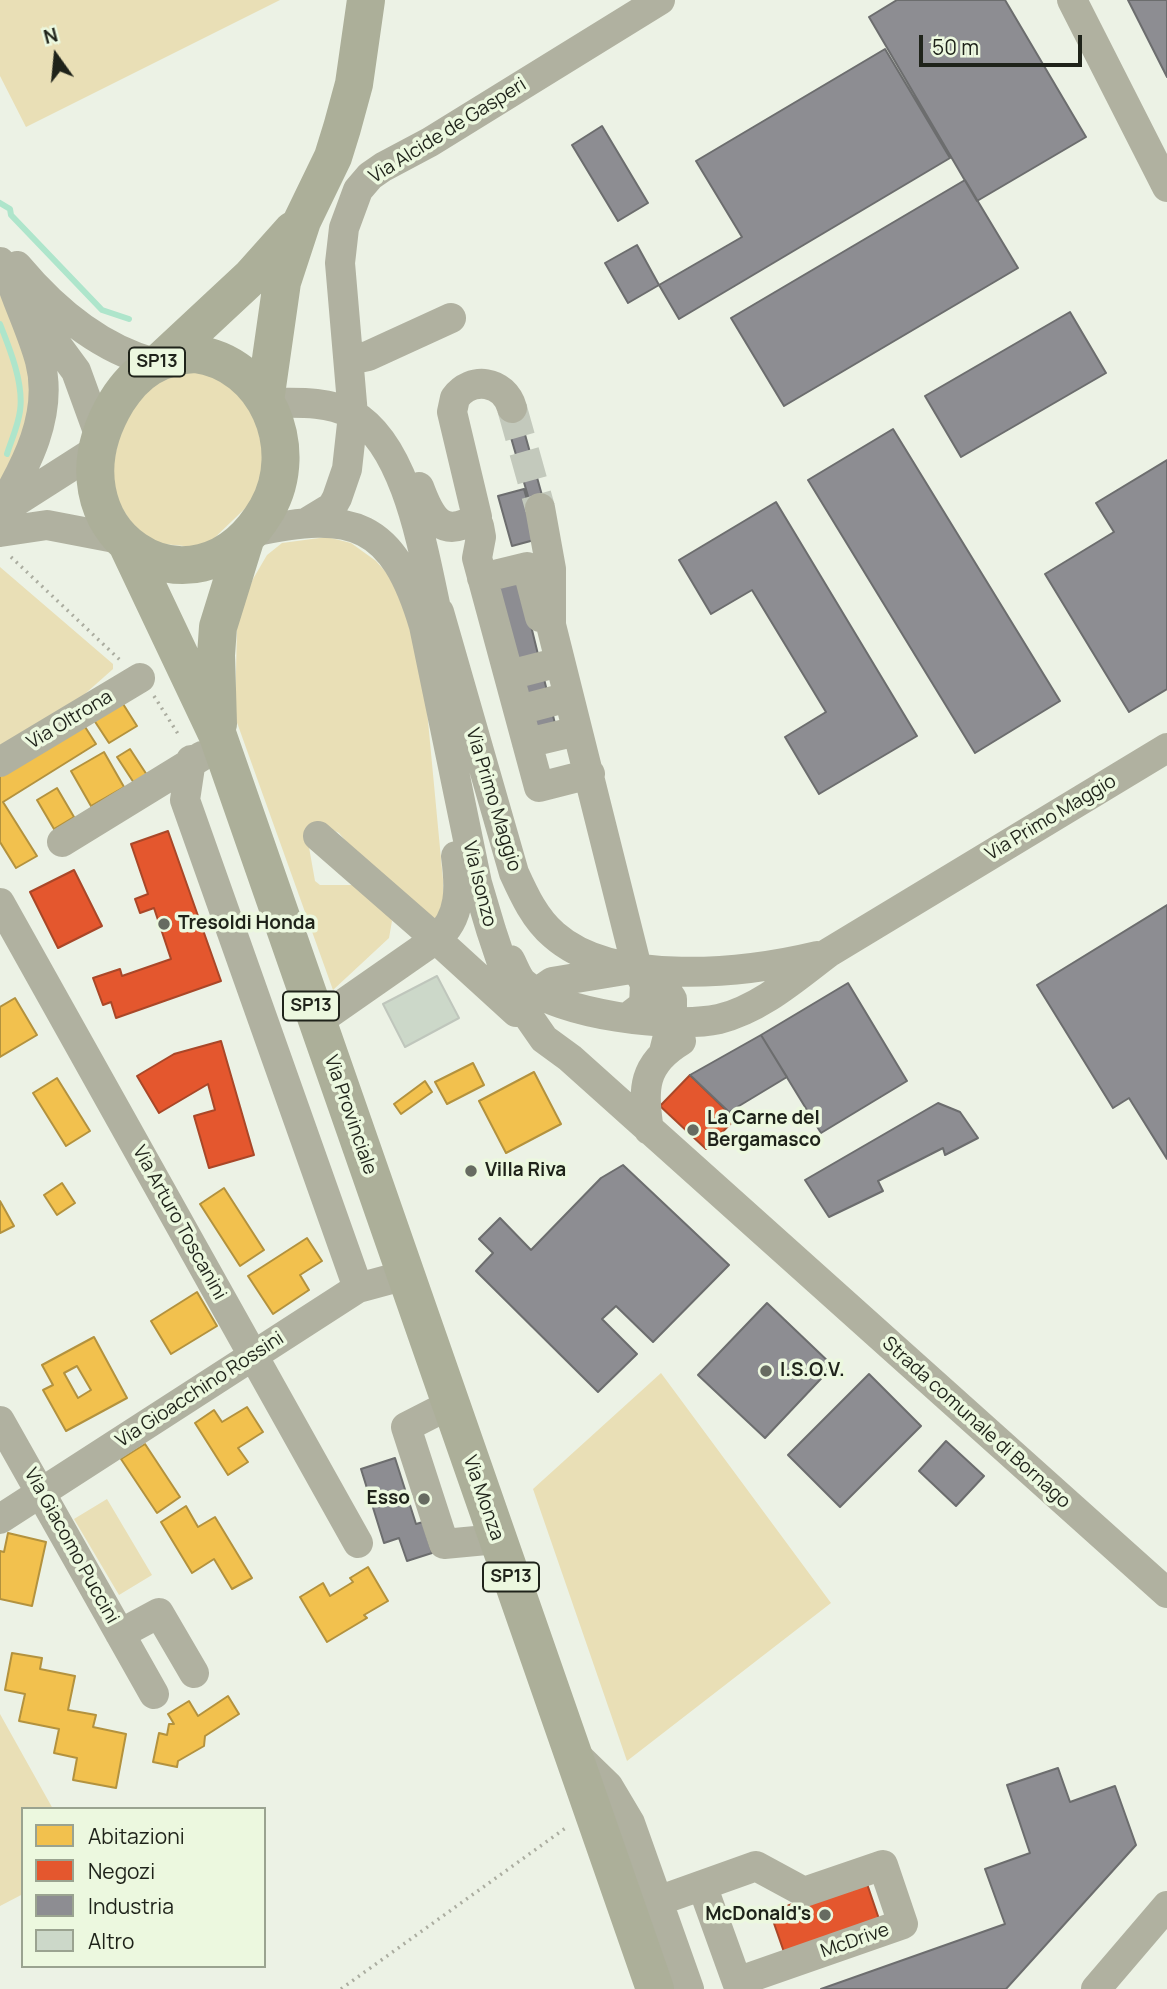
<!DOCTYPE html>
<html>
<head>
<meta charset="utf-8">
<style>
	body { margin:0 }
	#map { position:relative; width:1167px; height:1989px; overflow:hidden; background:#ecf2e5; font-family:Manrope,sans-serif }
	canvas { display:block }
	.legend { position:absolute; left:21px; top:1807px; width:245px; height:161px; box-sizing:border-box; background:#ecf8df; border:2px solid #9aa390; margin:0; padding:9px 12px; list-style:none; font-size:21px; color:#1f231a }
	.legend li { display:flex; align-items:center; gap:14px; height:35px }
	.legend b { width:35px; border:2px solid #9aa390 }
	.north { position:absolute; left:21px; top:21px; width:70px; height:70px; -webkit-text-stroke:5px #ecf8df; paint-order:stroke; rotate:345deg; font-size:19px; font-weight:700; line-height:28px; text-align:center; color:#1f231a }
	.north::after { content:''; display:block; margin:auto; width:24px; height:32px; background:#1f231a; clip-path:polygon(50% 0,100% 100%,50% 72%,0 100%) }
	.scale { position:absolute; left:919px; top:35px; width:163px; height:32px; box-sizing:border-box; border:4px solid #1f231a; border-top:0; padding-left:9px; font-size:21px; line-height:24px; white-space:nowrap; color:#1f231a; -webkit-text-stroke:5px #ecf8df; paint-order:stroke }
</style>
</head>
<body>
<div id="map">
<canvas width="1167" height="1989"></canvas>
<ul class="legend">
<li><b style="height:19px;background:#f2c14e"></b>Abitazioni</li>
<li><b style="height:19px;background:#e4572e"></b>Negozi</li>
<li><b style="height:19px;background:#8d8d92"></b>Industria</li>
<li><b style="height:19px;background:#ccd8c9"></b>Altro</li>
</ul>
<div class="north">N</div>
<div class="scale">50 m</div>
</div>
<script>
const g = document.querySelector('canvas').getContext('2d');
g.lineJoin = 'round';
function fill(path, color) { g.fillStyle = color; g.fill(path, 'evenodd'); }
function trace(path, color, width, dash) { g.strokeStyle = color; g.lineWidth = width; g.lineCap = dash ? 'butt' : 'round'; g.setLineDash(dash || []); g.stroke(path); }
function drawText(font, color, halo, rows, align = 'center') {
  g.font = font + ' Manrope,sans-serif'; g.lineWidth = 7; g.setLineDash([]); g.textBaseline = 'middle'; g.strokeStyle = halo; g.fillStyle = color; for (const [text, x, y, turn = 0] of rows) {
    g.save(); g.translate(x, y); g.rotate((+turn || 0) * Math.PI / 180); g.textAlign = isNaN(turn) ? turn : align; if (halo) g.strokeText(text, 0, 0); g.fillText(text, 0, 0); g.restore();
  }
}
const green = new Path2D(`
	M0 0H280L26 127 0 76Z
	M0 288 33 376 24 438 0 485Z
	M168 371 220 373 263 426 261 493 204 548 144 542 108 487 124 416Z
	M327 537 351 543 376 561 399 587 423 668 443 880V909L434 923 355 852 339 833 323 825 307 836 315 881 320 885H353L389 914 392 921 389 938 333 990 235 717 237 628 242 603 253 579 267 555 282 543Z
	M0 567 113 664V669L77 701 0 756Z
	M661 1373 831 1603 627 1761 533 1489Z
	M107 1499 152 1575 119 1595 74 1519Z
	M0 1714 53 1809H23V1894L0 1906Z`);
const homes = new Path2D(`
	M118 696 137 726 109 743 90 714Z
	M80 719 96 744 3 802 37 856 16 868 0 842V769Z
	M130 749 147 775 134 783 117 757Z
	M104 752 124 787 91 806 71 771Z
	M57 788 74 817 54 829 37 800Z
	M15 998 37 1035 0 1057V1007Z
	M473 1063 484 1085 447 1104 435 1082Z
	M534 1072 561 1124 506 1153 479 1101Z
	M57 1078 90 1131 66 1146 33 1093Z
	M425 1081 432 1092 401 1114 394 1104Z
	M62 1183 75 1203 57 1215 44 1195Z
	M224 1188 264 1250 240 1266 200 1204Z
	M0 1201 14 1226 0 1233Z
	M307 1238 322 1261 300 1275 309 1290 273 1314 248 1276Z
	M197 1292 217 1326 171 1354 151 1321Z
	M94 1337 127 1398 66 1431 43 1390 53 1385 42 1365ZM77 1366 91 1390 78 1398 64 1373Z
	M247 1407 263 1432 238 1448 248 1462 228 1475 195 1423 214 1410 222 1422Z
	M145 1444 180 1497 157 1513 121 1459Z
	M186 1506 198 1527 215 1517 252 1578 232 1589 214 1559 192 1573 161 1522Z
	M8 1533 46 1542 32 1606 0 1599V1551L4 1552Z
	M368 1567 388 1601 364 1615 367 1618 327 1642 300 1597 323 1583 330 1596 353 1582 350 1578Z
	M12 1653 42 1658 40 1669 75 1676 68 1710 96 1715 93 1727 126 1734 116 1788 73 1780 77 1758 54 1753 59 1729 19 1721 25 1694 5 1690Z
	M228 1696 239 1714 205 1736 204 1746 178 1761 177 1767 153 1762 159 1733 167 1735 169 1724H174L168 1714 189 1701 198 1716Z`);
const shops = new Path2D(`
	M168 831 221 981 116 1018 111 1002 103 1005 93 978 120 969 122 976 171 959 154 908 140 913 135 899 148 894 131 844Z
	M74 870 102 926 58 948 30 892Z
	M221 1041 254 1155 209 1168 194 1116 215 1110 208 1084 159 1113 137 1076 174 1054Z
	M690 1075 735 1119 706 1149 660 1106Z
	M865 1878 879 1919 784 1952 770 1912Z`);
const industry = new Path2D(`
	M897 0H1005L1086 137 977 201 869 17Z
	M1128 0H1167V77Z
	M885 49 950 158 679 319 659 285 742 237 696 161Z
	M602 126 648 203 618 221 572 145Z
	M965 180 1018 268 784 406 731 318Z
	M637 245 659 285 628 303 605 263Z
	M1070 312 1106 373 961 457 925 396Z
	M517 406 545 506 532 510 503 410Z
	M893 429 1060 701 975 753 808 480Z
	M1167 460V689L1129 712 1045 574 1114 532 1096 503Z
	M524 489 538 539 512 546 498 496Z
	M776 502 917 736 819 794 785 737 826 712 752 590 711 614 679 560Z
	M519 577 560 744 539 749 497 583Z
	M1167 905V1159L1129 1098 1113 1108 1037 985Z
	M848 983 907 1081 821 1133 761 1035Z
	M761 1035 787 1077 729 1112 690 1075Z
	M938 1103 960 1112 978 1138 945 1155 943 1148 878 1181 883 1191 829 1217 805 1180Z
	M623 1165 729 1265 653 1342 616 1306 602 1319 637 1354 598 1392 476 1271 493 1253 479 1239 500 1218 531 1250 601 1178Z
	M767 1303 833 1366 765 1438 698 1375Z
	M869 1374 921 1426 840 1507 788 1455Z
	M946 1441 984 1476 956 1506 919 1471Z
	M395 1458 416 1524 423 1522 432 1553 407 1561 399 1538 384 1543 361 1469Z
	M1058 1768 1070 1802 1115 1786 1136 1845 1006 1989H821L1005 1924 985 1869 1030 1853 1007 1785Z`);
const stream = new Path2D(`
	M0 203 10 209 11 215 102 310 129 319
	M0 324C10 349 24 384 20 411 18 426 11 441 7 454`);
const building = new Path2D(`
	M437 976 459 1018 405 1047 383 1004Z`);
const minorTunnel = new Path2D(`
	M512 408 540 508`);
const path = new Path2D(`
	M11 557 120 660
	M154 696 180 737
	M341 1989 567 1827`);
const minor = new Path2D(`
	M1072 0 1167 187
	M0 262 12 284 76 371 100 437
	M17 266C53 309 99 348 154 363
	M349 360 368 356 451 318
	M267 403C294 403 326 400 352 414 408 445 424 556 437 613
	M419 487C430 517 442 541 477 517L452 412 455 398C471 376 504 380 512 408
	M540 508 551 569V625L637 968 645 984 644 1005 627 1018
	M0 510C26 466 54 414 40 361 33 335 21 310 12 284
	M1 511 95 451
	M309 521 332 507 337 498 347 469 353 415 340 263 344 228 358 190 370 176 383 167 430 142 660 0
	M471 521 479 526 481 537 477 558 539 787 590 774
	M0 532 47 525 120 539
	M252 532C353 510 393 522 424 626L477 883 491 930 512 993 544 1039 570 1058 1167 1593
	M482 578 527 567 540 617
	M439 612 514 873C524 895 535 919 554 935 614 988 746 973 817 956
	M509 675 552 664
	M519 710 561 699
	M527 743 569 733
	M191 760 185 800 358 1288
	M0 762 140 678
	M62 842 202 756
	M456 856C460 886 462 918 436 939L516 1012
	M0 903 358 1543
	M510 960C514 967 517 977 523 983 557 1015 674 1029 719 1019 760 1009 795 978 828 953L1167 748
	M532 1004 539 991 552 982 637 968 660 981 672 999V1020L664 1052
	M317 1022 436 939 318 836
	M649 1130C642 1089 643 1064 681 1041
	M451 1404 406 1427 444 1544 497 1539
	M0 1421 154 1694
	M0 1519 358 1288 406 1275
	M120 1634 159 1613 194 1673
	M575 1754 608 1786 630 1823 689 1989
	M658 1901 756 1866 804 1892 883 1865 903 1924 737 1982 702 1885
	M1096 1989 1167 1906`);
const major = new Path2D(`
	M195 354C266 363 302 448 267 509 195 633 38 531 117 401 136 371 159 356 195 354Z
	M163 359 251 277 293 230
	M265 401 282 282 302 221 333 157 342 128 354 84 366 0
	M128 546 218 736 655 1989
	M218 724 216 655 218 627 245 540`);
const markers = [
	[164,924,7,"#676b61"],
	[693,1130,7,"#676b61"],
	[471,1171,7,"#676b61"],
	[766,1371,7,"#676b61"],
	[424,1499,7,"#676b61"],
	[825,1915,7,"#676b61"]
];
const shields = [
	[157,362,56],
	[311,1006,56],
	[511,1577,56]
];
const shieldNames = [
	["SP13",157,362],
	["SP13",311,1006],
	["SP13",511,1577]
];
const streetNames = [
	["Via Alcide de Gasperi",448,131,-32],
	["Via Oltrona",70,720,-31],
	["Via Primo Maggio",493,800,73],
	["Via Primo Maggio",1051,818,-31],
	["Via Isonzo",479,884,76],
	["Via Provinciale",350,1115,71],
	["Via Arturo Toscanini",179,1223,61],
	["Via Gioacchino Rossini",200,1390,-33],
	["Strada comunale di Bornago",976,1423,42],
	["Via Monza",483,1498,71],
	["Via Giacomo Puccini",71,1546,61],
	["McDrive",855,1941,-19]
];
const poiNames = [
	["Tresoldi Honda",178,924],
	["La Carne del",707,1119],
	["Bergamasco",707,1141],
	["Villa Riva",485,1171],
	["I.S.O.V.",780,1371],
	["Esso",410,1499,"right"],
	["McDonald's",811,1915,"right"]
];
fill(green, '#e9dfb6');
fill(homes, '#f2c14e');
trace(homes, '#b3923e', 2);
fill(shops, '#e4572e');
trace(shops, '#a94728', 2);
fill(industry, '#8d8d92');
trace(industry, '#6c6d6e', 2);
trace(stream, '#aee5cb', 6);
fill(building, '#ccd8c9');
trace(building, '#bfc6bc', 2);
trace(minorTunnel, '#c3c9bc', 30, [30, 15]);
trace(path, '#abada0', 3.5, [2, 5]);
trace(minor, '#b0b1a0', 30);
trace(major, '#acaf99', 38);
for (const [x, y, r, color] of markers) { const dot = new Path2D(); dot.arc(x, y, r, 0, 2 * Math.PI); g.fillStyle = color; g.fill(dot); trace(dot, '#ecf8df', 2.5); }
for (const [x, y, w] of shields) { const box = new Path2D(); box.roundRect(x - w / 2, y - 14.5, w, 29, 5); g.fillStyle = '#ecf8df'; g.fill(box); trace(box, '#1f231a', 2); }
drawText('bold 18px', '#1f231a', null, shieldNames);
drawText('19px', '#1f231a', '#ecf8df', streetNames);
drawText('bold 19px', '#1f231a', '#ecf8df', poiNames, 'left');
</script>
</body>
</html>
